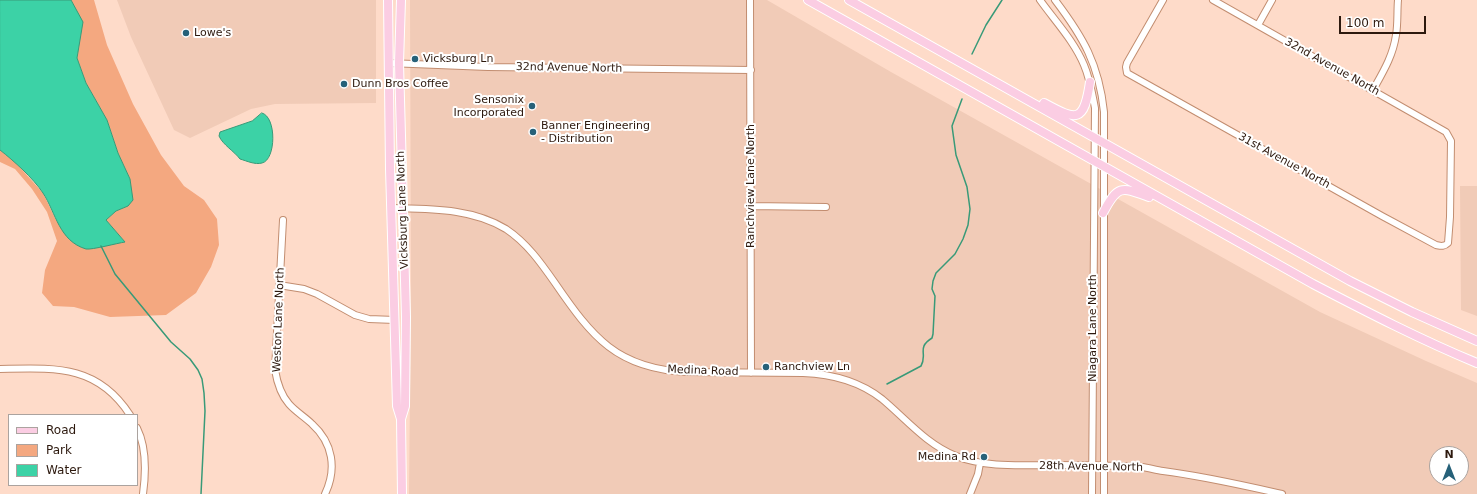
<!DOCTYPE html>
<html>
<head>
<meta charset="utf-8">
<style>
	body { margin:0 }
	#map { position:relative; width:1477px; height:494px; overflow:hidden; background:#fedbc9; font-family:"DejaVu Sans",sans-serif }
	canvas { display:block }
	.legend { position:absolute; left:8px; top:414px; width:130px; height:72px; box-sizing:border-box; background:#fff; border:1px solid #aba39f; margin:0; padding:5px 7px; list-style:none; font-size:12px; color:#2d190e }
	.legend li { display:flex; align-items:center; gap:8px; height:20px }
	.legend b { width:20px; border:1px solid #aba39f }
	.north { position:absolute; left:1429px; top:446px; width:40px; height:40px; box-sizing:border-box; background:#fff; border:1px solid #aba39f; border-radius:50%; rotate:0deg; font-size:11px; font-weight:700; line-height:16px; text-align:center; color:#2d190e }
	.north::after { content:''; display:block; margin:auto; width:14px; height:18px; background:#266179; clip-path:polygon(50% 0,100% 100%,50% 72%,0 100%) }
	.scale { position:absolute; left:1339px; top:16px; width:87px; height:18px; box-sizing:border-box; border:2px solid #2d190e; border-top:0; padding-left:5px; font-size:12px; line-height:14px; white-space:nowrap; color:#2d190e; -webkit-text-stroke:3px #fff; paint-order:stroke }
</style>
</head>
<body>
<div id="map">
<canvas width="1477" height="494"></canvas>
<ul class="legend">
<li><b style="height:5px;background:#fbcde3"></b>Road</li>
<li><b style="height:11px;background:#f4a880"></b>Park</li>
<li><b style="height:11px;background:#3cd2a6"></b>Water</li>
</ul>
<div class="north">N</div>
<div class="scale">100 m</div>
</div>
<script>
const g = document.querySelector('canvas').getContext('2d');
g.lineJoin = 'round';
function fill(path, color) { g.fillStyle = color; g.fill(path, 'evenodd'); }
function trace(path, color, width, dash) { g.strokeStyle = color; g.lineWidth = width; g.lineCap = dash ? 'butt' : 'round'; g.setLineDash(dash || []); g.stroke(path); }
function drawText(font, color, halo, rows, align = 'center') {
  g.font = font + ' "DejaVu Sans",sans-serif'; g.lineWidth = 4; g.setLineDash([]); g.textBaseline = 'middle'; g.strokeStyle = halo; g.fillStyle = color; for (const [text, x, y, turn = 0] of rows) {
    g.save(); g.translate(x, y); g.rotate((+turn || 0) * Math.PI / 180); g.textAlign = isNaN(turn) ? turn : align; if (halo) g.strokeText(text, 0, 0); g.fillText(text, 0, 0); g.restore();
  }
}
const built = new Path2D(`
	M117 0H376V103L275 104 251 109 190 138 174 130 131 37Z
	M410 0H767L891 72 1320 312 1426 361 1477 383V494H409L411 291ZM1437 454H1461V478H1437Z
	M1460 186H1477V316L1461 310Z`);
const green = new Path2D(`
	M71 0H94L107 45 133 104 161 155 184 186 204 200 217 219 219 245 211 267 196 293 166 315 110 317 74 307 53 306 42 293 45 270 57 241 47 212 32 189 15 169 0 162V150L16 163 43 193 56 220 125 242 106 220 116 211 128 206 130 179 118 153 107 120 86 83 77 58 82 23Z`);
const water = new Path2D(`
	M0 0H71L83 22 77 58 86 83 107 120 118 153 130 179 133 200 128 206 116 211 106 220 125 242C118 243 92 250 86 249 59 241 56 213 43 193 33 178 14 161 0 150Z
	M262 113C277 117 276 160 262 163 255 165 247 161 240 159 234 151 223 145 219 136L220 132 252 121Z`);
const stream = new Path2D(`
	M972 54 986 25 1002 0
	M101 246 115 274 171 342 190 359 198 370 202 379 204 393 205 411 201 494
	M887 384 921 366C928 354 916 348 932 338L933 334 935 296 932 289 933 281 936 273 955 254 963 239 968 225 970 209 967 187 956 155 952 126 962 99`);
const minor = new Path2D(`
	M750 0 751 373
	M1040 0C1055 21 1074 41 1084 65 1090 79 1092 93 1095 108L1092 494
	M1055 0C1083 37 1099 64 1104 112V494
	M1163 0 1127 63 1126 67 1127 73 1382 216 1436 245C1441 246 1444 247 1448 243L1450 217 1451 141 1446 132 1213 0
	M1258 25 1272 0
	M388 63 488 67 751 70
	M1373 90C1383 72 1393 56 1396 35 1398 24 1397 11 1398 0
	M750 206 826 207
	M391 208C430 209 472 208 506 229 527 243 541 263 555 283 592 337 617 369 687 372L803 373C831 374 859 381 882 399 906 419 926 444 956 456 987 468 1021 465 1054 465 1084 465 1113 465 1142 467 1149 468 1156 470 1163 471 1203 476 1242 485 1282 494
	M283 220 275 370C277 382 281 395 289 404 296 412 305 417 312 424 333 443 337 469 325 494
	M279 285 304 289 317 294 355 315 369 319 395 320
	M0 369C54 368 97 364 130 415
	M137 428C147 448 146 472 143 494
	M970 494 978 474 980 463`);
const major = new Path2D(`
	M388 0 390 169 397 406 401 419 402 494
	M808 0 1313 284C1367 312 1421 340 1477 363
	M849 0 1350 281 1412 312 1477 341
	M1044 103C1077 121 1084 123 1090 82
	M1103 213C1118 184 1122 187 1149 197
	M401 419 405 406 406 317 399 63 401 0`);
const markers = [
	[186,33,4,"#266179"],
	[415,59,4,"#266179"],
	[344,84,4,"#266179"],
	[532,106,4,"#266179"],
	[533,132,4,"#266179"],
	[766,367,4,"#266179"],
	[984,457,4,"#266179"]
];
const poiNames = [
	["Lowe's",194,33],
	["Vicksburg Ln",423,59],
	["Dunn Bros Coffee",352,84],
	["Sensonix",524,100,"right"],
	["Incorporated",524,113,"right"],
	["Banner Engineering",541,126],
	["- Distribution",541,139],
	["Ranchview Ln",774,367],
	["Medina Rd",976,457,"right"]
];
const streetNames = [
	["32nd Avenue North",1332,67,29],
	["32nd Avenue North",569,68,1],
	["31st Avenue North",1284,161,29],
	["Ranchview Lane North",751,186,-90],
	["Vicksburg Lane North",403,210,-92],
	["Weston Lane North",279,320,-88],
	["Niagara Lane North",1093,328,-90],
	["Medina Road",703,371,2],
	["28th Avenue North",1091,467,1]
];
fill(built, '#f1cbb7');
fill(green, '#f4a880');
fill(water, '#3cd2a6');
trace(water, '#389a78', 1);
trace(stream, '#389a78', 1.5);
trace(minor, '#c28d70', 8);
trace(major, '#fff', 10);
trace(minor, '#fff', 6);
trace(major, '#fbcde3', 8);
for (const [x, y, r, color] of markers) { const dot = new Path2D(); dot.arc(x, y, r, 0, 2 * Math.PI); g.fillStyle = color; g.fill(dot); trace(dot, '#fff', 1.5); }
drawText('11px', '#2d190e', '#fff', poiNames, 'left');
drawText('11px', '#2d190e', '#fff', streetNames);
</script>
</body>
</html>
